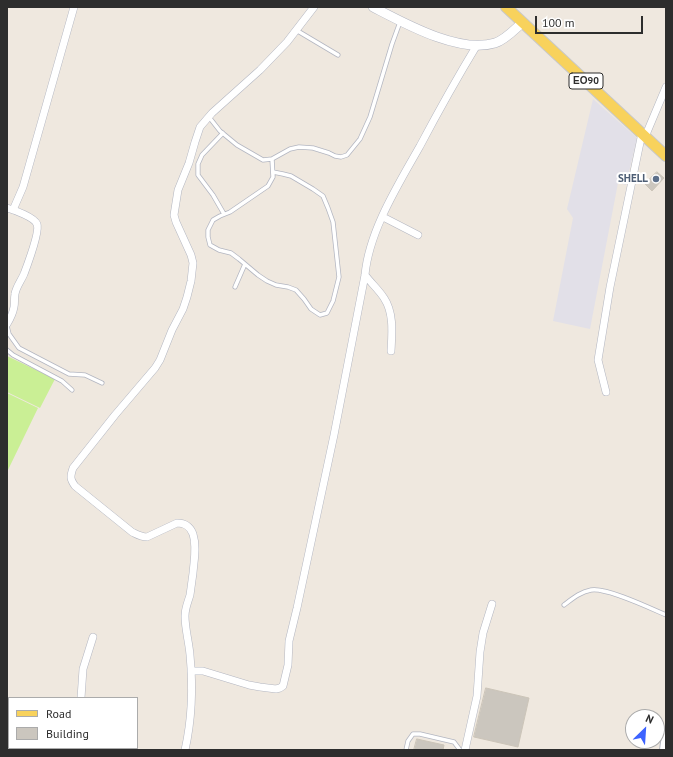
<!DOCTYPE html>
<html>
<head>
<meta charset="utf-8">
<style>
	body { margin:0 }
	#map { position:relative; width:673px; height:757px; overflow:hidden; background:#efe8df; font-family:"PT Sans",sans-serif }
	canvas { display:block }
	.frame { position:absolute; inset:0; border:8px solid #2d2d2d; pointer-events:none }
	.legend { position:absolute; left:8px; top:697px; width:130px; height:52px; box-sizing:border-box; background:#fff; border:1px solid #ababab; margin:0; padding:5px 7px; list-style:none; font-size:12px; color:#2d2d2d }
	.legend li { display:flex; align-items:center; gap:8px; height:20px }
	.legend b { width:20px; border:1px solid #ababab }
	.north { position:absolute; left:625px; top:709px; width:40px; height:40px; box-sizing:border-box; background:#fff; border:1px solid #ababab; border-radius:50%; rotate:25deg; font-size:11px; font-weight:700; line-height:16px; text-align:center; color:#2d2d2d }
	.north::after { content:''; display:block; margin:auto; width:14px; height:18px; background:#3d63ff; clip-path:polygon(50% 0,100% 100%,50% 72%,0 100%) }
	.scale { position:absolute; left:535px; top:16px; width:108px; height:18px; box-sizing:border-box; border:2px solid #2d2d2d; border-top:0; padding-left:5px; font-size:12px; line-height:14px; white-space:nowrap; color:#2d2d2d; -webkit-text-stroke:3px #fff; paint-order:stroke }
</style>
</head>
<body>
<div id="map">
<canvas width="673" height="757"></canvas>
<div class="frame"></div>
<ul class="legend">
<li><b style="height:5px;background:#f8d25c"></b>Road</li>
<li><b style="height:11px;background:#cbc6be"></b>Building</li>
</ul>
<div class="north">N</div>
<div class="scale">100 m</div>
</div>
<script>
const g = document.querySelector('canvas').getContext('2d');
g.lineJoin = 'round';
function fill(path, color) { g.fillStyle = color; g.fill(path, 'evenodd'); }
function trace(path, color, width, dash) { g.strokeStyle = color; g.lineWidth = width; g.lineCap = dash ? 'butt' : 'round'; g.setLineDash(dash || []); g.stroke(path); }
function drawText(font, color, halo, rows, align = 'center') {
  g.font = font + ' "PT Sans",sans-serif'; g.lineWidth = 4; g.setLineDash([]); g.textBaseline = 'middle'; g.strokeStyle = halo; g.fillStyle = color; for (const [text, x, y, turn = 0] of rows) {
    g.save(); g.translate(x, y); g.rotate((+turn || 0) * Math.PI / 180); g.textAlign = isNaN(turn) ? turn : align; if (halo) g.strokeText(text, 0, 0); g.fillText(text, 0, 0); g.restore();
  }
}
const industrial = new Path2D(`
	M593 99 637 138 626 185 618 183 590 329 553 321 573 218 567 209Z`);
const pitch = new Path2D(`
	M7 356 55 379 40 408 7 392Z
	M7 393 38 408 7 472Z`);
const building = new Path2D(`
	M657 172 664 178 652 191 645 184Z
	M486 688 529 698 518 747 474 737Z
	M417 739 444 745 443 750H414Z`);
const service = new Path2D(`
	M296 30 338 55
	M209 117 220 131 237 145 263 160 272 159 290 149 299 147 313 148 329 153 335 156 341 157 347 155 360 139 370 117 392 44 400 22
	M223 133 202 155 198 164V175L213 195 224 214
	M272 159 273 177 268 186 230 212 220 216 213 220 208 230V237L210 245 219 250 231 253 239 259 258 275 267 281 276 285 288 287 296 290 304 299 311 309 320 315 327 313 333 301 339 277 333 222 328 208 323 196 313 189 291 176 283 174 273 172
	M235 287 245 264
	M7 326 9 334 19 348 69 374 85 375 102 383
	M7 350 13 355 62 381 72 390
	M564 605C572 599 580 592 591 590 606 587 650 608 666 615
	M406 750 408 741 413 734H420L454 742 460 750`);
const minor = new Path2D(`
	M645 137 666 87
	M7 208C14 210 34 217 37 224 40 231 27 266 24 274 21 281 16 287 15 294 14 299 15 303 14 307 13 313 10 319 7 324
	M13 210 23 187 74 7
	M383 217 418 235
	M365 275C371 283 379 290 384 298 394 313 392 333 391 351
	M606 392 598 360 610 287 642 133
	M191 671H203L249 685 260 687 276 689 280 688 283 686 288 665 289 641 297 608 334 435 365 275C369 231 398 185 420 146 438 112 457 78 477 45
	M81 698 83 669 93 637
	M69 750V748
	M185 750C192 719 193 687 190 655 189 642 185 629 185 616 185 608 188 602 190 595 191 588 192 580 193 573 194 560 197 547 193 534 190 526 185 523 177 523L147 537C141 537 138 535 132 532L75 486C70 479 70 477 73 468L115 415 155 368 160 360 172 330 183 309 187 297 191 281 193 263 191 255 176 222 174 215 178 190 189 163 195 142 200 127 212 113 260 70 287 42 314 7
	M465 750 477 696 480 652 483 633 492 604`);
const tertiary = new Path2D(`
	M664 750 666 735`);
const secondary = new Path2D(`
	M373 7C404 23 459 54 495 43 505 40 514 30 522 23`);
const primary = new Path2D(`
	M506 7 666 156`);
const markers = [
	[656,179,4,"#5c6f8a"]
];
const shields = [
	[586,81,34]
];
const shieldNames = [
	["ΕΟ90",586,81]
];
const serviceNames = [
	["SHELL",648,179]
];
fill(industrial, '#e2e0e8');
fill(pitch, '#caef95');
fill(building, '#cbc6be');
trace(building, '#cbc4b8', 1);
trace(service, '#b3b6c1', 5);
trace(minor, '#b3b6c1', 8);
trace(tertiary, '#b3b6c1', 10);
trace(secondary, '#b3b6c1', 10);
trace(primary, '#c8c8c8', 12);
trace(service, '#fff', 3.5);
trace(minor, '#fff', 7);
trace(tertiary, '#fff', 8);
trace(secondary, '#fff', 9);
trace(primary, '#f8d25c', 10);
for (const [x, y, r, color] of markers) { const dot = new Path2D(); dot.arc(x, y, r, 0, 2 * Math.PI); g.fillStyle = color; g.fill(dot); trace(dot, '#fff', 1.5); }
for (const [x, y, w] of shields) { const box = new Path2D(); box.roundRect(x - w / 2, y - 8, w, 16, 3); g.fillStyle = '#fff'; g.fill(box); trace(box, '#2d2d2d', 1); }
drawText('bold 10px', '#2d2d2d', null, shieldNames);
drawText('bold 11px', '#4e5e75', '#fff', serviceNames, 'right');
</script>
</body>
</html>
